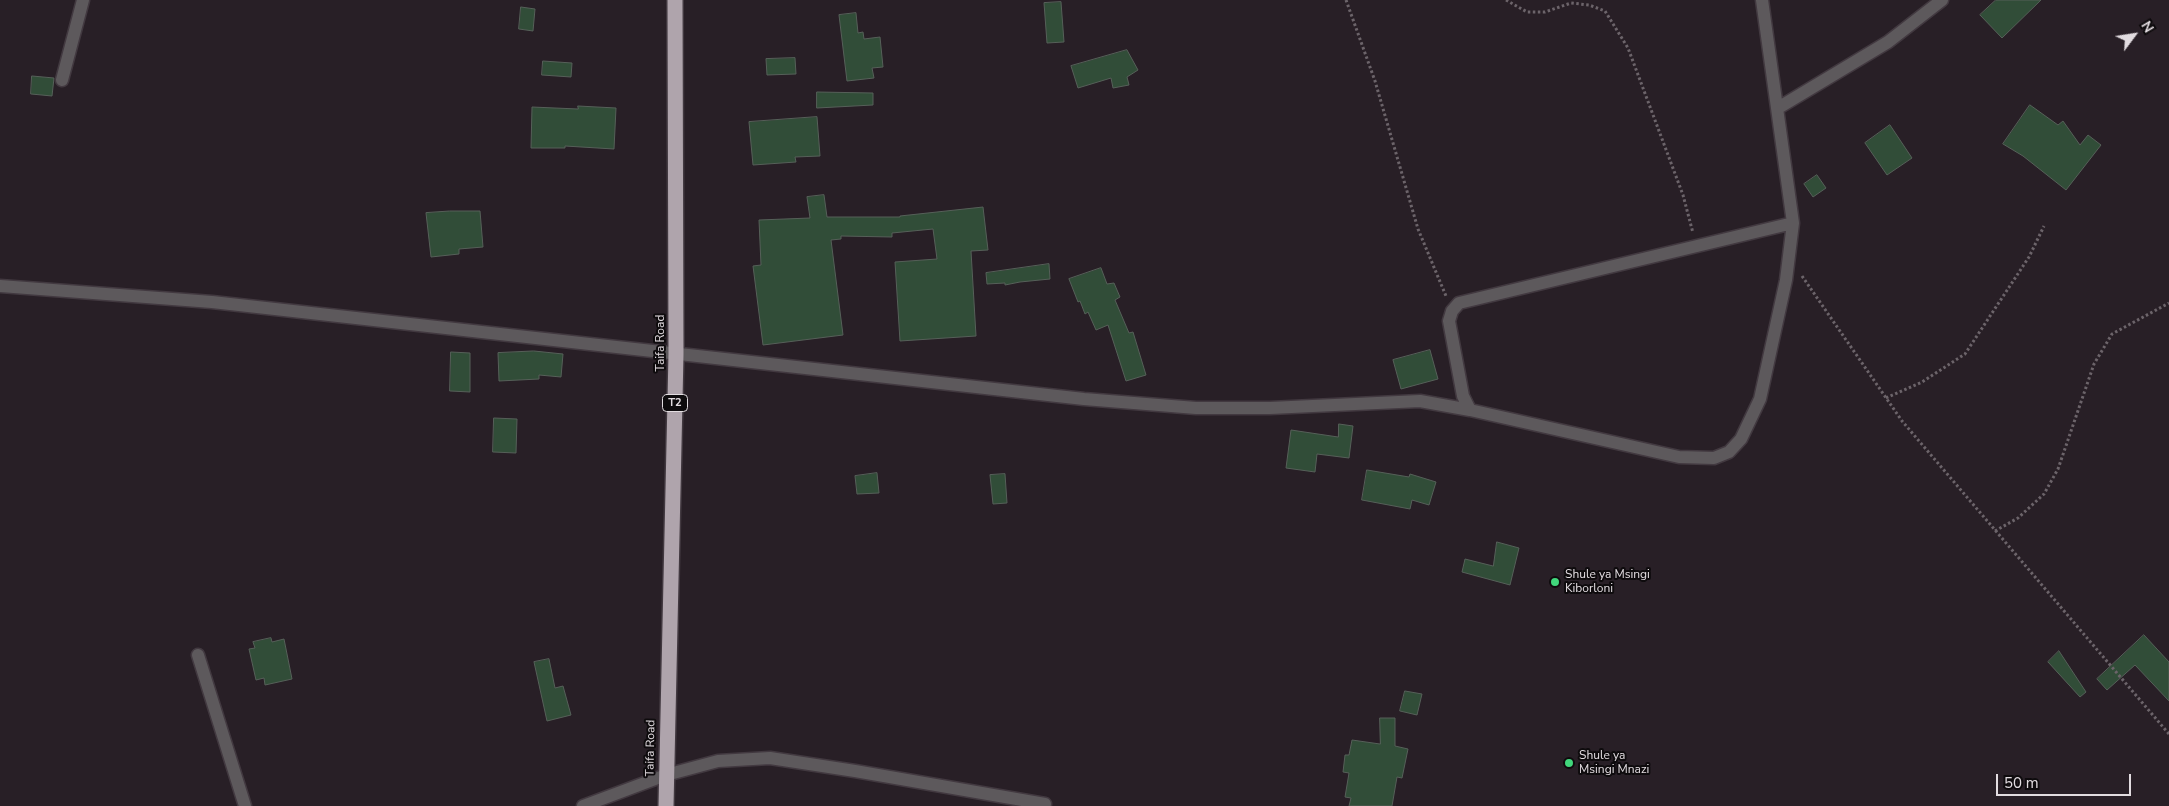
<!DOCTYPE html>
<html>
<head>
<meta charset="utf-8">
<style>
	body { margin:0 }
	#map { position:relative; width:2169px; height:806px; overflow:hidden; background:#281f26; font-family:"Nunito Sans",sans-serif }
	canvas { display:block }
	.north { position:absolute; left:2109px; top:10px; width:50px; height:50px; -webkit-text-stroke:4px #0e0b0d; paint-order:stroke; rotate:59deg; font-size:14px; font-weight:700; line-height:20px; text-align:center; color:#e2dce0 }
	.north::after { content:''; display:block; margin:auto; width:18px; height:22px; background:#e2dce0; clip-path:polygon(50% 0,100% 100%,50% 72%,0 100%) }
	.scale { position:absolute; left:1996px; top:774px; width:135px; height:22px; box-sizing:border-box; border:2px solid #e2dce0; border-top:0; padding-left:6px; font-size:15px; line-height:18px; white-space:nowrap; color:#e2dce0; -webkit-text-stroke:4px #0e0b0d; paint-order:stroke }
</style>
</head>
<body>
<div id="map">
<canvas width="2169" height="806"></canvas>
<div class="north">N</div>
<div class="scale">50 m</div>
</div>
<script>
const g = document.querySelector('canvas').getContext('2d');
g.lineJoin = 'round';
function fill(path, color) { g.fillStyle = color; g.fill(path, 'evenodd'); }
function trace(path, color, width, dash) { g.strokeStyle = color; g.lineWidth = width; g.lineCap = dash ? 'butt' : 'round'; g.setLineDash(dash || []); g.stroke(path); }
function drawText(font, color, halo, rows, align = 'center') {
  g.font = font + ' "Nunito Sans",sans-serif'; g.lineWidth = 4; g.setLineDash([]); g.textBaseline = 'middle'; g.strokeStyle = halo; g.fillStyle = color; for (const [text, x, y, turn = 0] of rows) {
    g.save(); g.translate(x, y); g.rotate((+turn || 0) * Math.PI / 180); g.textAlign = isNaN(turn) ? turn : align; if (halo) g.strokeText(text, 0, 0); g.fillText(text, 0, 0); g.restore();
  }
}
const building = new Path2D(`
	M1996 0H2041L2002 38 1980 15Z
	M1061 2 1064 42 1047 43 1044 3Z
	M521 7 535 9 533 31 519 29Z
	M856 13 858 33 863 32 864 39 880 37 883 67 872 68 874 78 847 81 839 15Z
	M1127 50 1138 70 1127 77 1129 85 1113 88 1111 78 1078 88 1071 66Z
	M795 58 796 74 767 75 766 59Z
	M543 61 572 63 571 77 542 75Z
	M32 76 54 78 52 96 31 94Z
	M817 92 873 93V105L817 108Z
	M2030 105 2058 125 2063 121 2080 145 2088 135 2101 145 2066 190 2023 156 2003 144Z
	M578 106 616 108 614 149 565 146V148H531L532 107 578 109Z
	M817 117 820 156 795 157 796 162 753 165 749 122Z
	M1890 125 1912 158 1887 175 1865 143Z
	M1817 175 1826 188 1813 197 1804 184Z
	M824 195 827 217H900V216L983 207 988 250 971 251 976 336 900 341 895 262 937 259 933 229 892 233V237L841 236V239L831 240 843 335 763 345 753 266 761 265 759 220 810 218 807 197Z
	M450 211H480L483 247 459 249V254L431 257 426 213Z
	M1049 264 1050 279 1020 282 1005 285V283L987 284 986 273Z
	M1101 268 1107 284 1114 283 1120 297 1115 300 1129 333 1133 332 1146 375 1126 381 1108 325 1096 330 1088 312 1085 314 1080 301 1078 302 1069 279Z
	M1430 350 1438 379 1401 389 1393 360Z
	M534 351 563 354 561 377 539 375V379L499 381 498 353Z
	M451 352 470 353V392L450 391Z
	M494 418 517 419 516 453 493 452Z
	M1339 424 1353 426 1349 458 1317 454 1315 472 1286 468 1291 430 1338 437Z
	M1367 470 1409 477 1410 474 1436 482 1429 505 1412 500 1410 509 1362 500Z
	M877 473 879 493 857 494 855 476Z
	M1005 474 1007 503 993 504 990 475Z
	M1497 542 1519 548 1510 585 1462 572 1465 559 1493 566Z
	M2144 635 2169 662V701L2135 665 2107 690 2097 679Z
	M271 638 272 642 284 639 292 679 265 685 264 678 256 680 249 649 255 648 253 642Z
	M2059 651 2086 692 2080 697 2048 662Z
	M549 659 555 688 563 686 571 715 547 721 534 662Z
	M1405 691 1422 694 1417 715 1400 711Z
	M1380 718H1395V746L1408 749 1402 778 1397 777 1392 806H1349L1351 798 1345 797 1349 773 1343 772 1345 755H1349L1352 740 1380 744Z`);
const path = new Path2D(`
	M1346 0 1375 81 1418 229 1446 296
	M1506 0 1527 12H1545L1571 3 1589 5 1605 11 1628 48 1683 195 1693 233
	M1802 276 1902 421 2169 734
	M1886 398 1922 382 1965 354 2029 257 2044 226
	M1995 531 2018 518 2044 494 2058 469 2094 364 2112 334 2169 303`);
const street = new Path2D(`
	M62 80 83 0
	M1778 108 1888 42 1942 0
	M0 286 212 302 1084 399 1196 408H1270L1420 401 1470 410 1679 457 1714 458 1729 452 1741 439 1760 399 1786 280 1793 223 1762 0
	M1470 410 1463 396 1449 321 1452 311 1459 303 1793 223
	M198 655 245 806
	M583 806 666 775 718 761 770 758 855 771 1045 804`);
const highway = new Path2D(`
	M666 806 676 354 675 0`);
const markers = [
	[1555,582,5,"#41d77c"],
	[1569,763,5,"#41d77c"]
];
const shields = [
	[675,403,25]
];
const shieldNames = [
	["T2",675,403]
];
const streetNames = [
	["Taifa Road",661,343,-90],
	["Taifa Road",651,748,-89]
];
const poiNames = [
	["Shule ya Msingi",1565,575],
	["Kiborloni",1565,589],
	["Shule ya",1579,756],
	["Msingi Mnazi",1579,770]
];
fill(building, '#314d38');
trace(building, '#566059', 1);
trace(street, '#423940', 15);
trace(highway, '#423940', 18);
trace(path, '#6c646a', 3, [2.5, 2.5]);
trace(street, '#5d595c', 12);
trace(highway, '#afa4ac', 15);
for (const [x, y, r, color] of markers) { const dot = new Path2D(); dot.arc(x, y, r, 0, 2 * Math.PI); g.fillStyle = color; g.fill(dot); trace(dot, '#0e0b0d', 2); }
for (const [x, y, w] of shields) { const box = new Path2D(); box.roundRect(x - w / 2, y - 8.5, w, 17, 4); g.fillStyle = '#0e0b0d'; g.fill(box); trace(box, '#e2dce0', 1); }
drawText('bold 11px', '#e2dce0', null, shieldNames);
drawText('12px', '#e2dce0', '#0e0b0d', streetNames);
drawText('12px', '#e2dce0', '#0e0b0d', poiNames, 'left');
</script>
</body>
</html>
